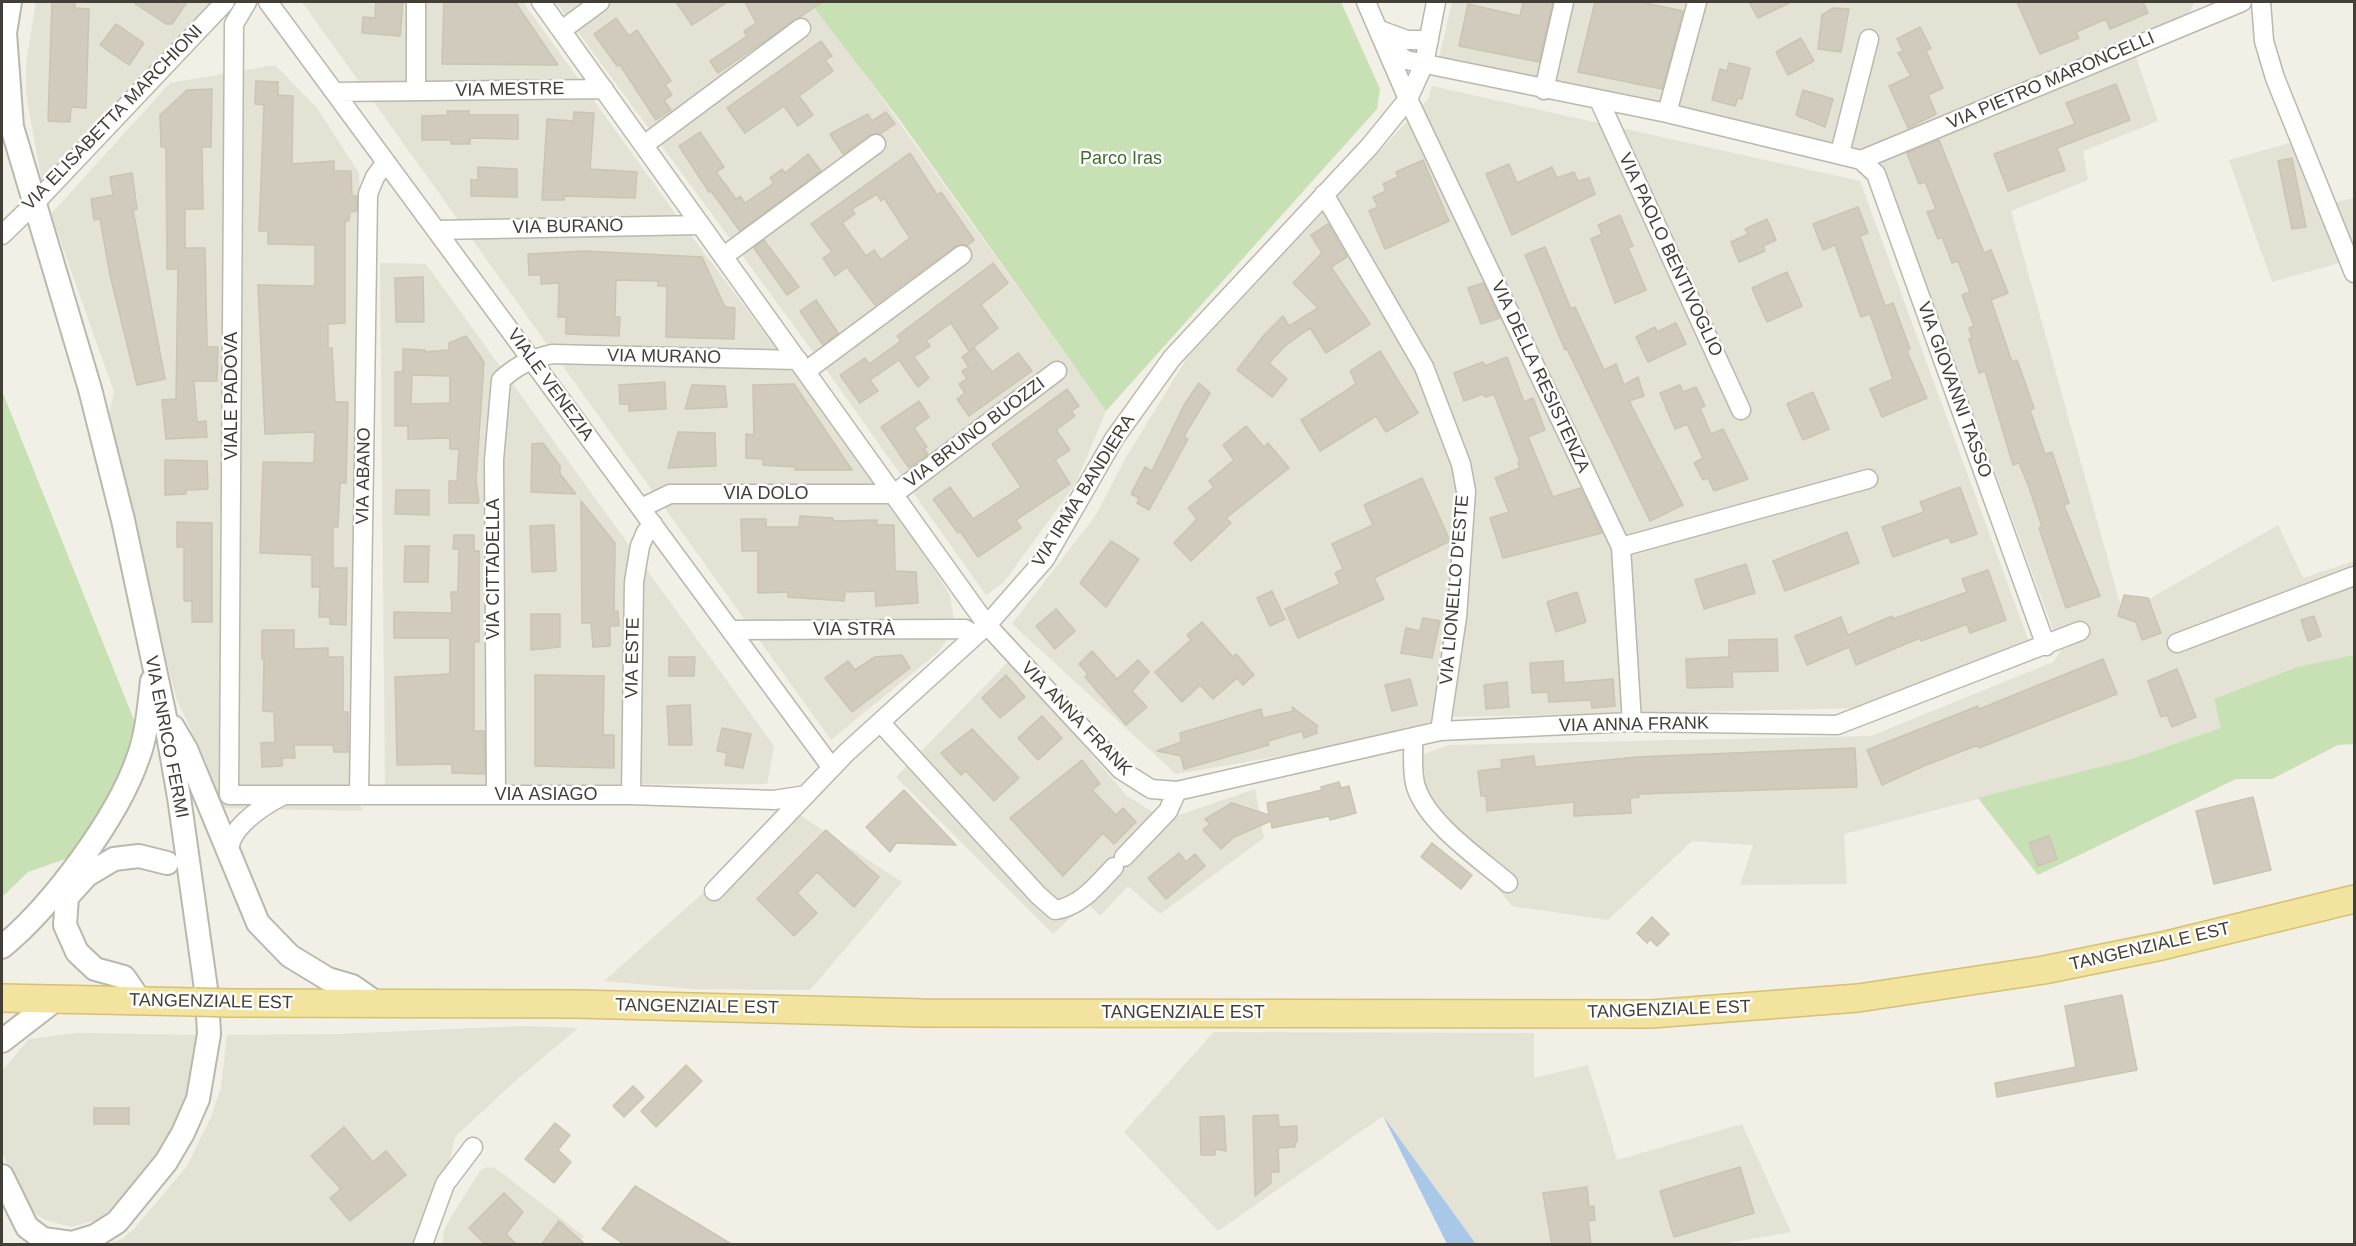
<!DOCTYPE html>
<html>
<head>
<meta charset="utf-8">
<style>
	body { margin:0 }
	#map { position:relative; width:2356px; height:1246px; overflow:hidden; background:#f1efe6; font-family:Arial,sans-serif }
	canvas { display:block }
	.frame { position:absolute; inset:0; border:3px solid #433f36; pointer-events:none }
</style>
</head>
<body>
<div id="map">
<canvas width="2356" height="1246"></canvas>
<div class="frame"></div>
</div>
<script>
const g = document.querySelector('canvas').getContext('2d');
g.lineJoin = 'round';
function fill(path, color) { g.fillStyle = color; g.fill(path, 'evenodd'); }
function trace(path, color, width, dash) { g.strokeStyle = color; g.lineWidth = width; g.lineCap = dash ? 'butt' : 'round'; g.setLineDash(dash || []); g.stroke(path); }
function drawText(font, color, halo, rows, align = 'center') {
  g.font = font + ' Arial,sans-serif'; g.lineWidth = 5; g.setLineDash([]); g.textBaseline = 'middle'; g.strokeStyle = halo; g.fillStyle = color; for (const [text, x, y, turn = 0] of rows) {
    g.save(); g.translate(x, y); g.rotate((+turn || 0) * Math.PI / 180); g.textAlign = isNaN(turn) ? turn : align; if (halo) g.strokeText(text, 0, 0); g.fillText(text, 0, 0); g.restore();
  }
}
const residential = new Path2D(`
	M36 2H211L42 182 26 94V64Z
	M302 2H523L695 241 802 382 905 525 950 595 954 621 949 637 938 652 831 740Z
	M556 2H813L1106 411 1076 483 1004 582 986 595 825 368Z
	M1452 2H2194L2181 35 2135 54 2158 121 2083 151 2088 180 2011 211 2123 614 2278 525 2303 578 2354 561V655L2297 667 2215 699 2222 728 2131 759 1844 834 1847 884 1740 885 1753 845 1692 841 1608 920 1512 906 1445 825 1405 761 1449 745 1871 736 2053 662 2061 651 1880 159 1439 58Z
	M275 65 317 108 359 173 361 230 358 802 363 811 220 808 206 762 177 700 138 554 109 414 114 392 51 214 170 83Z
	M1432 86 1860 181 2029 642 1866 708 1445 717 1390 737 1176 774 1012 624 1096 515 1125 459 1187 358 1428 99Z
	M2307 138 2336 202 2354 198V287L2346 261 2272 282 2229 160Z
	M380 263 426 264 774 746 767 784 385 785Z
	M1010 660 1126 795 1165 820 1255 789 1264 838 1160 914 1128 886 1100 916 1087 902 1053 934 896 777Z
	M798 814 902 882 810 990 693 989 604 981 790 816Z
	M522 1026 578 1028 513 1083 455 1137 430 1244H107L122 1239 135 1228 187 1166 211 1117 221 1088 227 1035 340 1034Z
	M1214 1032 1534 1033V1078L1588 1065 1617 1160 1742 1124 1791 1232 1722 1244H1476L1383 1116 1218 1231 1124 1132Z
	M77 1033 198 1035 194 1080 162 1152 115 1208 97 1220 71 1227 46 1220 30 1211 16 1186 2 1152V1071L29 1039Z
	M487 1167 495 1168 584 1236 578 1244H442L444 1230 453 1214 480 1171Z`);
const green = new Path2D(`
	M810 2H1341L1380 89 1377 109 1106 411 902 123Z
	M2 391 138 730 109 799 68 858 28 872 2 897Z
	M2354 655V744L2338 745 2272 779H2236L2038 875 1978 798 2131 759 2221 728 2214 699 2297 667Z`);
const water = new Path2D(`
	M1383 1116 1476 1244H1447Z`);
const building = new Path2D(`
	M52 2H75V8L89 9 86 108 71 107 70 122 48 121Z
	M133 2H187L172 24H166Z
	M376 2H403L400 36 362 33 363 17 375 18Z
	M444 2H515L558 65 442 64Z
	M676 2H727L692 25Z
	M745 2H822L718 73 710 61 747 36 744 31 756 23Z
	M1523 2H1553L1539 62 1459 46 1468 4 1520 16Z
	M1595 2H1640L1683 11 1662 89 1578 72Z
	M1749 2H1791L1758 18Z
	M2017 2H2143L2148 13 2110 29 2106 19 2076 32 2079 38 2040 54Z
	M1833 8 1849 9 1841 52 1818 49 1822 15Z
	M616 18 629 36 637 30 671 81 665 85 672 95 664 100 671 110 656 120 620 65 617 66 594 34Z
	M116 24 144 43 129 65 100 45Z
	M1920 27 1931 48 1926 51 1943 88 1928 95 1936 114 1908 128 1889 86 1911 76 1898 53 1903 51 1897 39Z
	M1801 38 1814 61 1788 75 1776 52Z
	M821 41 832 56 825 60 833 71 799 96 813 115 798 126 784 106 745 133 727 108Z
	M1729 63 1750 68 1742 99 1738 98 1735 106 1712 100 1720 69 1727 71Z
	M256 81 278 82V95L293 96 292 164 334 161V171H351L352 196H357V211L350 212 349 221H345V323L328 324V348H332L335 402H348L346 483H340L338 527H333V568H347L346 625 330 624V617H319L320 587H312V555L260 553 263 462 314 463 315 432 265 434 258 285 315 286V245L268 244V231H259L264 105 255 104Z
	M2116 84 2130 120 2057 148 2065 170 2008 191 1994 154 2075 124 2066 103Z
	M212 89 211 147H202L203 209H185V248H205L207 347H218L217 381H194L197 422 206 421 207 437 166 439 162 400 176 399 178 269H167L166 147H161L160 115 187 90Z
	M1803 90 1833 99 1825 127 1796 115Z
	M447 111H469V115H518V139L470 138V144H451V140H422V116L448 115Z
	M574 112 594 113 590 169 637 172 635 198 564 196V200H542L547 119 573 121Z
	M886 112 895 124 880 134 869 135 843 154 830 134 868 114 872 121Z
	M700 132 724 167 716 172 736 199 740 196 745 203 774 183 770 178 782 169 785 173 808 154 821 171 740 231 711 191 709 192 679 146Z
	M1939 140 1984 253 1991 250 2008 293 1991 300 2012 362 2017 360 2034 408 2030 410 2045 454 2052 452 2069 503 2064 505 2100 596 2066 608 2039 528 2042 527 2029 487 2019 463 2013 465 1985 371 1979 373 1969 339 1972 338 1969 328 1974 326 1962 295 1970 292 1958 261 1952 263 1942 237 1938 239 1927 212 1936 209 1925 182 1919 184 1907 153Z
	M910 153 937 195 941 192 974 240 968 245 955 246 875 305 847 267 835 276 823 258 832 252 811 224ZM877 194 881 201 884 198 910 238 881 260 874 250 866 256 842 223 855 214 852 209Z
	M2292 158 2306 227 2292 229 2278 161Z
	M1423 160 1449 221 1385 249 1369 211 1378 207 1373 197 1386 191 1383 184 1398 177 1396 172Z
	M1509 164 1517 183 1552 167 1557 178 1574 172 1578 181 1589 178 1595 194 1512 235 1486 174Z
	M478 167 517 169V197L471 196V180H478Z
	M132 173 137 209 133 210 165 379 137 385 110 275 100 219 94 220 91 199 113 195 110 177Z
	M1858 207 1868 233 1860 236 1885 306 1893 303 1910 349 1907 351 1927 398 1882 417 1870 389 1893 379 1870 314 1861 317 1835 245 1823 250 1813 224Z
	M1620 215 1633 246 1628 248 1646 290 1615 303 1591 239 1602 234 1598 225Z
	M1767 219 1776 240 1763 246 1765 251 1739 262 1731 242 1748 234 1745 229Z
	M1328 224 1347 257 1331 267 1370 324 1326 353 1310 328 1285 346 1269 363 1287 379 1272 397 1237 370 1264 335 1283 316 1289 326 1318 308 1293 283 1322 253 1311 235Z
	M764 240 799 287 787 295 754 248Z
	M1545 247 1571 309 1575 307 1604 370 1616 364 1624 385 1638 377 1644 396 1629 401 1683 505 1650 521 1567 349 1565 350 1525 255Z
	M585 251 702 257 725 307 735 308 734 339 666 337 667 286H658V281L616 280 615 317H620L619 336 566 334V317H558L559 283 541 284V275H529L528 254Z
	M993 263 1008 283 981 305 998 328 969 351 951 323 926 341 930 346 914 357 929 378 918 387 899 360 870 380 878 391 860 403 840 375 865 358 869 364 901 341 897 336Z
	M1787 272 1802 306 1767 322 1752 288Z
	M423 277 424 322H396L395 278Z
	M1483 283 1500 318 1481 324 1468 288Z
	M816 300 838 333 823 345 800 311Z
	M1676 323 1686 344 1648 362 1636 337 1655 327 1657 332Z
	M466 336 484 362 476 480 479 503H449V481H457L459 449H450V438L408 439V426H395V372H403V349L425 350V352L449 350V343ZM412 375 450 376V403L411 404Z
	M974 348 992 372 1018 353 1032 371 969 416 957 399 965 393 959 384 967 379 962 371 969 367 962 357Z
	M1380 351 1418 413 1386 432 1376 416 1320 451 1301 420 1356 384 1350 371Z
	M1507 357 1524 402 1533 398 1545 430 1528 437 1553 497 1580 488 1602 533 1503 558 1490 518 1509 512 1495 478 1520 468 1518 463 1520 462 1494 394 1485 397 1483 394 1464 401 1454 373 1483 362 1485 366Z
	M665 382 666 409 629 411V404H620L619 385Z
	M1199 383 1210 393 1184 436 1188 439 1149 510 1137 503 1139 498 1131 494 1145 467 1152 471 1184 405Z
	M794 384 852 470H795V467L763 465V459L746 458V434L754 435 753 385Z
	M692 385 725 386 727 407 685 409Z
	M1680 385 1683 392 1696 387 1705 406 1700 408 1711 434 1723 429 1748 479 1714 491 1708 478 1703 480 1694 463 1703 458 1687 424 1675 429 1660 393Z
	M1067 389 1079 406 1071 411 1075 416 1056 430 1070 450 1055 460 1070 484 1016 520 1021 528 978 557 960 531 958 533 933 499 950 487 973 519 1021 487 992 444Z
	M1813 392 1829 429 1803 440 1787 404Z
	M919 401 929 417 914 428 927 447 924 449 928 454 909 468 881 427Z
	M1246 426 1264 447 1268 443 1289 468 1226 518 1231 523 1191 561 1174 543 1197 519 1188 508 1214 487 1209 481 1234 460 1223 445Z
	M678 432 715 433 716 466 668 468Z
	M543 443 560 466V474L576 494 531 492 532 444Z
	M165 460 207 461 208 489 186 490V494L165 495Z
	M1422 478 1450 541 1374 578 1384 599 1298 638 1285 609 1340 584 1335 573 1343 569 1332 544 1373 525 1364 505Z
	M1960 487 1977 534 1951 543 1948 537 1893 557 1882 527 1924 512 1920 502Z
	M396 490H429V515L395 514Z
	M581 501 615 543 614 611H618L619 626H610V646L593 647 591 623H582Z
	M800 516 833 518V521L877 520V525H894L895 571 916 572 918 603 876 606 875 591 845 592 844 601 788 597V592L758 593V551H742L741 519H766V527H799Z
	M177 522 212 523V622H192V601H184V547H177Z
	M554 525 556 571 532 572 530 526Z
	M1847 532 1859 563 1785 591 1773 561Z
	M454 535H474V551H479V642H474V731H484L485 774 452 773V764L397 765 395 677 450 674V638H394V612L452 613 451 592H458L459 549H453Z
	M1111 541 1139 559 1106 607 1080 583Z
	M405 546H429L428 582H404Z
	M1746 564 1755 593 1704 609 1695 580Z
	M1988 570 2006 620 1970 633 1967 624 1921 641 1920 638 1856 665 1849 647 1807 665 1795 636 1841 617 1848 635 1892 616 1893 619 1967 592 1962 579Z
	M1272 591 1285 619 1270 626 1257 598Z
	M1577 592 1586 622 1556 632 1547 602Z
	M2124 595 2148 598 2161 633 2142 640 2136 622 2118 616Z
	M1056 609 1075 631 1055 649 1036 626Z
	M531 614H560V647L531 650Z
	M2314 616 2321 636 2308 641 2301 620Z
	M1423 618 1440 621 1432 658 1401 653 1406 628 1420 631Z
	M1202 622 1233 657 1236 654 1254 675 1243 685 1237 678 1213 699 1200 685 1182 702 1155 672 1191 640 1187 635Z
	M262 630H294V649L328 648V657H343V712H348V752H334L333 745H294L295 758H282V766L262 767 261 743 275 742 274 712 263 711 264 659H262Z
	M1777 639 1778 671 1732 672 1733 687 1687 688 1686 659 1729 657V640Z
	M1092 651 1117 679 1138 660 1149 672 1132 691 1147 707 1126 725 1085 677 1088 674 1079 664Z
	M902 655 910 668 852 712 825 678 848 661 855 670 875 657Z
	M669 657H695L694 676H669Z
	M2103 659 2117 694 1979 748 1978 745 1926 765 1882 785 1867 750 1978 706 1979 709Z
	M1563 661 1564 683 1613 679 1615 706 1592 708 1591 700 1549 702 1548 692 1532 693 1530 663Z
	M2177 669 2196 717 2172 727 2167 715 2161 717 2148 681Z
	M535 675 604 676 603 735H614V768L535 766Z
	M1006 675 1025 697 1000 718 982 698Z
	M1410 679 1417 705 1392 711 1385 685Z
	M1507 682 1509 707 1486 709 1484 685Z
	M690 705 692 745H669L667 706Z
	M1292 707 1318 726 1316 727 1317 733 1304 738 1302 731 1268 741 1269 745 1184 769 1181 756 1157 751 1181 742 1180 733 1261 709 1263 718 1294 711Z
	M1042 716 1062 738 1038 760 1018 738Z
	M722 728 751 734 743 768 725 765 727 753 717 751Z
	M972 729 1019 778 994 801 966 771 961 775 941 753Z
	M1855 748 1857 787 1638 794 1639 797 1630 798 1631 813 1574 816V802L1487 811 1486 796H1481L1478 771 1502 768 1501 760 1534 756 1535 767 1637 757Z
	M1082 760 1100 784 1092 790 1116 815 1123 808 1136 822 1114 844 1103 833 1063 876 1010 818Z
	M1339 782 1341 788 1349 786 1356 813 1330 820 1329 816 1272 828 1271 821 1234 837 1221 849 1203 830 1210 824 1205 819 1232 803 1269 815 1267 803 1322 790 1321 787Z
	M904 790 956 845 896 843 890 852 866 827Z
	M2253 797 2271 870 2214 884 2196 811Z
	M826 830 879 877 854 907 817 872 797 893 817 913 794 936 757 899Z
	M2049 836 2057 859 2038 866 2029 843Z
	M1432 843 1472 875 1461 889 1421 857Z
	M1179 853 1186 862 1195 854 1205 866 1166 899 1148 878Z
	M1652 917 1669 934 1657 946 1650 939 1647 943 1637 933Z
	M2122 995 2137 1070 1997 1097 1995 1083 2076 1067 2065 1006Z
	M686 1065 702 1081 656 1127 641 1111Z
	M633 1086 644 1097 624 1117 613 1106Z
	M94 1108H129V1124H94Z
	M1278 1115 1279 1127 1297 1126V1142H1295V1147L1278 1148 1279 1172H1271V1183L1255 1196 1253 1116Z
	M1224 1116 1226 1151 1215 1149V1155H1201L1200 1117Z
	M555 1123 570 1135 558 1150 571 1162 554 1183 525 1159Z
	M344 1127 373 1162 386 1151 406 1175 350 1221 330 1198 341 1189 311 1156Z
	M1740 1167 1754 1213 1674 1237 1660 1191Z
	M635 1186 733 1245H625L602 1229Z
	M1587 1187 1589 1207 1594 1206 1595 1220 1588 1221 1591 1245H1552L1543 1193Z
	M504 1193 523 1212 506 1234 517 1245H486L469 1228Z
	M559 1221 586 1245H541Z`);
const minor = new Path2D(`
	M247 2 234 24 229 795H631L774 800 806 795
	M268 2 832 768
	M416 2V91
	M541 2 987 625 1121 770 1151 789 1177 791 1440 731 1632 722 1837 725 2080 631
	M1366 2 1408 99 1621 547 1632 722
	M2261 2 2264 41 2275 78 2354 273
	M562 30 600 2
	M1380 30 1407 40H1429
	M1388 47 1406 60 1667 113 1861 160 1876 174 2046 646
	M1544 90 1564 2
	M334 92 604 89
	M1599 100 1741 410
	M1667 113 1697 2
	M644 145 801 28
	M1840 153 1869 39
	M1861 160 2242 2
	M1324 194 1424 367 1461 464 1466 491 1457 617 1440 731
	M436 230 701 225
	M2 235 34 204 225 2
	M724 256 876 144
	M806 371 962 255
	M641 508 670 494H894L1057 371
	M1621 547 1868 479
	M730 630 965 629 975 635
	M2177 643 2354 576
	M880 722 1038 895 1055 910C1080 907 1098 884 1114 867
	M1413 737C1414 752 1411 773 1416 787 1428 824 1479 858 1508 883
	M359 795 368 194 375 177 386 162
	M496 795 494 460 501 380C517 365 531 359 552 354L798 360
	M631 795 634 582 640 546 646 532 653 524
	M1124 857 1168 811 1177 791
	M231 858C221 832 263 806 282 796
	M714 891 846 753 987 625 1045 559 1114 439 1172 358 1369 147 1408 99 1424 64 1436 2
	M423 1244 445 1184 473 1147`);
const tertiary = new Path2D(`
	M173 727 186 749 258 923 290 956 328 979 352 986 378 1004
	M2 947C51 907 117 819 138 758 147 734 149 707 152 681
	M141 1002 124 977 95 969 77 952 65 925 67 897 87 875 114 859 139 856 167 863
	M2 1041 55 1000
	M2 1176 27 1227 43 1239 72 1243 95 1236 117 1222 166 1162 183 1133 198 1099 209 1034 207 996 179 797 164 712 123 520 90 389 12 127 5 33 10 2`);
const primary = new Path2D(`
	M2 998 195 1002
	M230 1003 578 1004 922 1013 1651 1014 1858 998 2044 970 2162 946 2354 899`);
const primaryBridge = new Path2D(`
	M195 1002 230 1003`);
const streetNames = [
	["VIA PIETRO MARONCELLI",2051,81,-23],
	["VIA MESTRE",510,90,-1],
	["VIA ELISABETTA MARCHIONI",113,118,-46],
	["VIA BURANO",568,227,-1],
	["VIA PAOLO BENTIVOGLIO",1670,255,65],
	["VIA MURANO",664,357,1],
	["VIA DELLA RESISTENZA",1540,377,65],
	["VIALE VENEZIA",550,385,54],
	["VIA GIOVANNI TASSO",1954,390,70],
	["VIALE PADOVA",232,396,-90],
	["VIA BRUNO BUOZZI",975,433,-37],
	["VIA ABANO",364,476,-89],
	["VIA IRMA BANDIERA",1084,491,-58],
	["VIA DOLO",766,494],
	["VIA CITTADELLA",494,569,-90],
	["VIA LIONELLO D'ESTE",1455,590,-85],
	["VIA STRÀ",854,630],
	["VIA ESTE",633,658,-89],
	["VIA ANNA FRANK",1076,719,46],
	["VIA ANNA FRANK",1634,725,-1],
	["VIA ENRICO FERMI",166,737,79],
	["VIA ASIAGO",546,795],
	["TANGENZIALE EST",2150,947,-13],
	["TANGENZIALE EST",211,1002,1],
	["TANGENZIALE EST",697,1007,1],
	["TANGENZIALE EST",1669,1010,-2],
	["TANGENZIALE EST",1183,1013]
];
const parkNames = [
	["Parco Iras",1121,159]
];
fill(residential, '#e4e1d5');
fill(green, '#c7e0b4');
fill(water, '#a9c7e7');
fill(building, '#d1cbbd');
trace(building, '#cbc4b1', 1.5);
trace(minor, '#bbb7aa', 21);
trace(tertiary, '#bbb7aa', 26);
trace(primary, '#d4c171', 30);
trace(minor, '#fff', 18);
trace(tertiary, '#fff', 22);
trace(primary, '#f2e39e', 27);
trace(primaryBridge, '#d4c171', 30, []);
trace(primaryBridge, '#f2e39e', 27);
drawText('18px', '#433f36', '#fff', streetNames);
drawText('18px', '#416d31', '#fff', parkNames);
</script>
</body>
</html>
